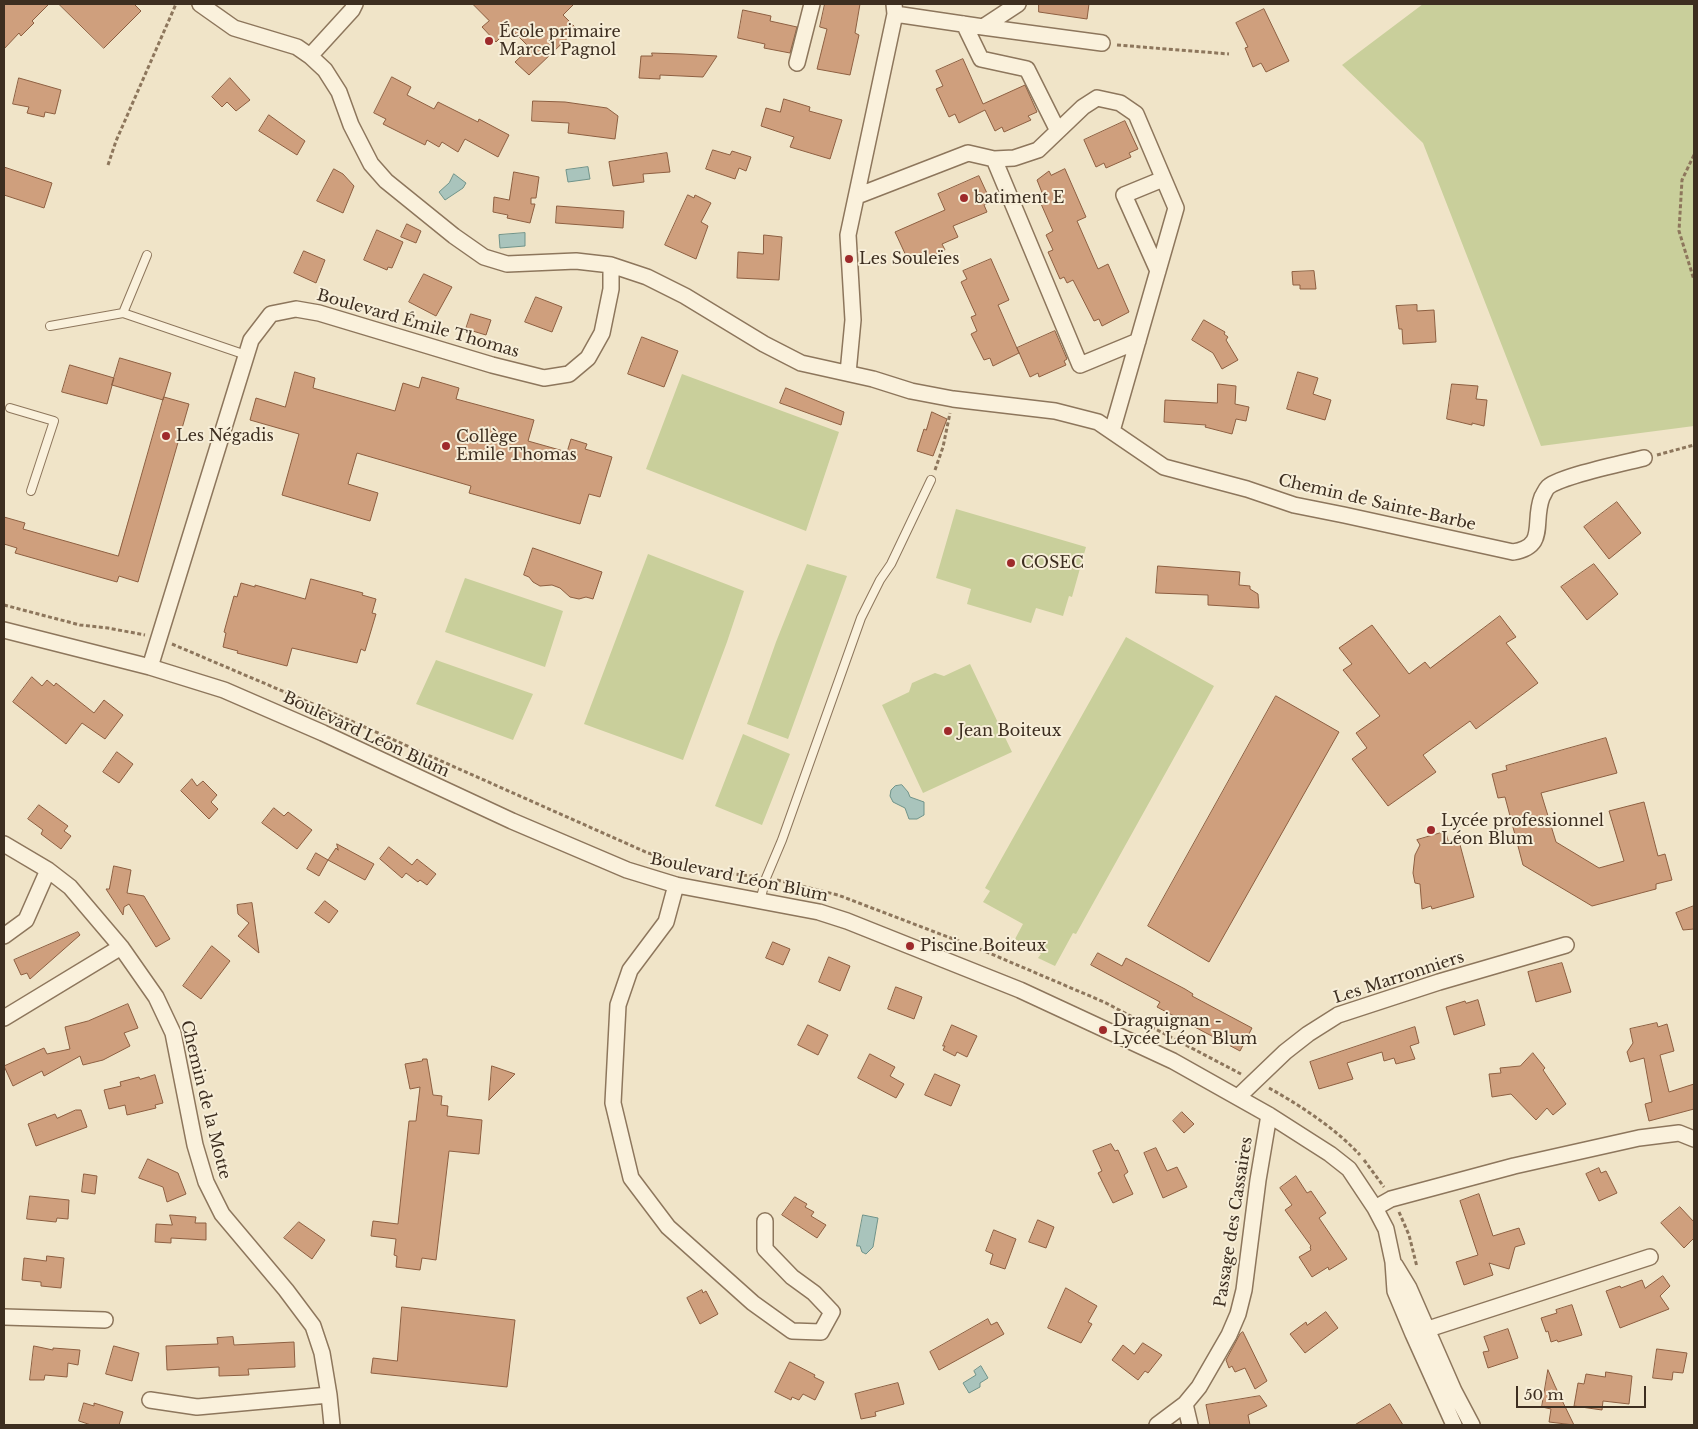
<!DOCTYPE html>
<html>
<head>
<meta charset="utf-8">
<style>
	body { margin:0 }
	#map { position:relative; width:1698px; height:1429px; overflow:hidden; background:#f0e4c8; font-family:"Libre Baskerville",serif }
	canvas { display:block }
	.frame { position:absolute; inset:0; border:5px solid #3d2e20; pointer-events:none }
	.scale { position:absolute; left:1516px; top:1386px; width:130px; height:22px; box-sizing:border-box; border:2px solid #3d2e20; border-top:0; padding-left:6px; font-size:15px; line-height:18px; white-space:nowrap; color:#3d2e20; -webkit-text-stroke:4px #f7eed8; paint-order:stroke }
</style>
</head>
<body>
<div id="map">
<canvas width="1698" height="1429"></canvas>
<div class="frame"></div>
<div class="scale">50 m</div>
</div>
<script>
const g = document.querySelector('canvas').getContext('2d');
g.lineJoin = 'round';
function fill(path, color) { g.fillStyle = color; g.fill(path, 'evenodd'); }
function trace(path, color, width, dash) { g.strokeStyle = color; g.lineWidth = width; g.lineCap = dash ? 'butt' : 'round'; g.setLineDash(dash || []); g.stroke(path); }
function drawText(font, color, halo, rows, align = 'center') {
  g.font = font + ' "Libre Baskerville",serif'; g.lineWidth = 4; g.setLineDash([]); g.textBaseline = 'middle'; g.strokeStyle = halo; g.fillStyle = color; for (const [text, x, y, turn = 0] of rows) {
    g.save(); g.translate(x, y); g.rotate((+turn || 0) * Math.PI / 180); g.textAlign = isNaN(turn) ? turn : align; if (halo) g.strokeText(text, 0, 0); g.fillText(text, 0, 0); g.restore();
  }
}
const green = new Path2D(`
	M1423 4H1694V426L1541 446 1423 143 1342 65Z
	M682 374 839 432 806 531 646 469Z
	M956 509 1086 547 1072 597 1069 596 1063 616 1036 608 1031 623 967 604 971 589 936 578Z
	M648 554 744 591 727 642 683 760 584 724Z
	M807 564 847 576 788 739 747 724 776 642Z
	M465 578 563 611 545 667 445 632Z
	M1126 637 1214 686 1076 934 1073 933 1055 966 1038 958 1041 954 1015 939 1023 924 983 902 990 891 985 888Z
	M436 660 533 694 513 740 416 704Z
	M970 664 1012 752 923 793 882 705 909 692 912 683 935 673 944 676Z
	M743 734 790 754 762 825 715 806Z`);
const water = new Path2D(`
	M588 167 590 179 568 182 566 170Z
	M454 174 466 183 463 188 445 200 439 192 449 183Z
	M525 233V246L500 248 499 235Z
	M902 785 908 792 910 797 924 802V815L917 819H909L905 808 893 802 890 796 891 790 895 786Z
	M863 1215 878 1218 873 1247 866 1254 862 1252 860 1246H857Z
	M981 1366 988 1378 980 1383V1387L969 1393 963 1383 976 1375 974 1371Z`);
const building = new Path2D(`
	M4 4H49L32 21 34 23 21 36 19 33 4 49Z
	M59 4H134L141 11 104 48Z
	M473 4H574L563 15 577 29 529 75 515 62 530 48 510 28 496 42 482 27 489 21Z
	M825 4H860L855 33 859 35 850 75 817 69 827 29 820 27Z
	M1039 4H1089L1087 19 1039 12Z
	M1264 9 1289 61 1266 72 1261 63 1253 67 1245 48 1248 47 1236 23Z
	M743 10 771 16 770 21 797 27 790 53 764 48 765 44 738 38Z
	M652 53 682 54 717 56 703 77 660 75V79L639 78 641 56H652Z
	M963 59 983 104 1025 85 1037 112 1028 116 1031 120 1004 132 1002 127 995 131 985 110 959 123 955 114 949 117 936 89 943 86 936 71Z
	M392 77 411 87 407 95 434 109 438 102 478 122 479 119 509 135 498 157 465 139 458 152 442 142 439 147 427 140 425 145 383 124 386 119 374 113Z
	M19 78 61 90 55 114 45 112 44 117 27 113 29 107 13 104Z
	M230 78 250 100 236 111 227 102 222 107 212 97Z
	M784 99 810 107 809 111 842 120 830 159 790 147 794 137 761 126 766 108 780 112Z
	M533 101 565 102 607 108 618 116 615 139 568 133 569 123 532 121Z
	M269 115 305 141 297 155 259 131Z
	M1125 121 1138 149 1129 153 1131 157 1106 168 1104 163 1096 167 1084 140Z
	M713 150 730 155 732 151 751 157 746 171 739 168 735 179 706 169Z
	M667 153 670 172 643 174 644 182 613 186 609 162Z
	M4 167 52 183 44 208 4 195Z
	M334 169 343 174 354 186 343 213 317 201Z
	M1065 169 1086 217 1077 221 1098 269 1108 264 1129 312 1102 326 1099 319 1094 321 1073 280 1067 283 1064 277 1060 279 1048 252 1053 250 1046 235 1053 231 1038 197 1043 195 1037 180 1049 171 1051 175Z
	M514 172 539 177 536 198H531V204H535L530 223 507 218 508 215 493 212 494 197 509 200Z
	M979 176 991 202 984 205 987 212 953 226 958 237 942 244 945 250 919 263 916 257 908 260 895 232 945 210 938 194Z
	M688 195 694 198 695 195 711 203 701 222 708 226 696 259 665 245Z
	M557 206 624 211 623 228 556 223Z
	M407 224 421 231 416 243 401 237Z
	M377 230 403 242 392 268 388 267 387 270 364 260Z
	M764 235 782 237 779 280 737 278 738 252 763 254Z
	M304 251 325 260 316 283 294 273Z
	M991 259 1009 300 998 305 1019 353 993 366 990 358 984 360 971 334 977 331 971 317 976 315 961 282 967 279 963 271Z
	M1314 271 1316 289H1300V285H1293L1292 272Z
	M424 274 452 287 436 316 409 302Z
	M536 297 562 307 552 332 525 322Z
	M1417 305V311L1434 310 1436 342 1403 344 1402 329H1399L1396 306Z
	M471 314 491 320 486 335 466 329Z
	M1204 320 1225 332 1224 334 1228 337 1226 340 1238 360 1222 369 1213 353 1192 340Z
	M1055 331 1067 359 1064 361 1066 365 1039 377 1038 373 1030 377 1017 348Z
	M642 337 678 351 664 387 628 374Z
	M120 358 171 373 163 400 112 385Z
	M70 365 114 378 107 404 62 392Z
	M295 372 315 378 313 388 395 411 403 383 419 388 422 377 459 388 456 399 534 420 528 441 567 452 571 439 587 444 585 449 612 457 600 497 589 494 580 524 469 493 471 486 357 453 348 484 378 493 370 521 282 495 299 434 250 420 256 398 285 407Z
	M1298 372 1318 378 1313 394 1331 400 1325 420 1287 409Z
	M1218 384 1236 386 1235 404 1249 407 1246 421 1236 419 1232 434 1205 427 1206 425 1164 422 1165 400 1217 403Z
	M1452 384 1478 386 1476 399 1487 400 1484 426 1472 423V425L1447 419Z
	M786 388 844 412 841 425 780 403Z
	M164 397 189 404 138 582 119 576 117 582 15 553 17 548 4 544V517L25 523 23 529 118 556Z
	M932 412 947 419 933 456 917 451 924 429 926 430Z
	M1617 502 1641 533 1609 559 1584 527Z
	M533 548 602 572 593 599 586 597 579 599 570 597 560 588 552 585 540 586 533 582 529 577 524 575Z
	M1594 564 1618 594 1587 620 1561 587Z
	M1158 566 1240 572 1239 585 1250 586V589L1258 594 1259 608 1208 605V595L1156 593Z
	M311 579 363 593 362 595 376 599 372 613 376 614 365 651 361 649 357 663 292 648 287 666 237 653 238 651 223 647 226 633 224 632 234 596 237 597 241 583 255 587V585L305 599Z
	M1500 616 1516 637 1506 643 1538 683 1476 729 1470 721 1423 755 1436 772 1388 806 1352 759 1367 748 1356 733 1380 716 1343 670 1352 664 1339 648 1372 625 1409 674 1425 662 1430 668Z
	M32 677 42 686 47 680 54 686 56 683 94 713 104 700 123 715 105 739 82 723 66 744 13 702Z
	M1276 696 1339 732 1209 962 1148 926Z
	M1606 738 1617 773 1541 793 1556 842 1599 868 1624 861 1609 811 1644 802 1658 856 1665 854 1672 880 1656 884V889L1592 906 1523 865 1505 797 1498 798 1492 774 1507 770 1506 766Z
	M117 752 133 764 119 783 103 772Z
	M192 779 197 786 203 781 217 795 211 802 218 809 209 819 181 791Z
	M39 805 68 826 64 831 71 836 61 849 41 834 43 830 28 819Z
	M274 808 284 816 288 812 312 830 297 849 262 823Z
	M1440 833H1446L1449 844 1459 841 1474 897 1432 909 1431 906 1422 909 1420 884 1415 883 1413 873 1415 855 1420 845 1417 840Z
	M337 844 374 864 365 880 328 860 336 848 338 850Z
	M389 847 412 865 417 859 436 874 427 885 420 880 418 882 406 873 402 878 380 859Z
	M316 853 328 860 319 876 307 869Z
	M114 866 131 870 127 893 144 896 170 939 156 947 129 904 124 907 123 915 106 889H109Z
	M325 901 338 911 329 923 315 913Z
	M252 903 254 917 259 953 238 936 249 923 238 914 237 905Z
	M1694 906V929L1683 930 1676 913Z
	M78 932 80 935 30 979 27 973 21 975 14 960Z
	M773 942 790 949 783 965 766 958Z
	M212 946 230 961 201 999 183 986Z
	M1098 953 1122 966 1126 958 1185 989 1193 994 1192 996 1252 1028 1240 1051 1157 1007 1160 1002 1091 965Z
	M829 957 850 966 840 991 819 982Z
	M1562 963 1571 992 1536 1002 1528 972Z
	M896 987 922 997 914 1019 888 1009Z
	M1478 1000 1485 1025 1454 1035 1446 1007 1465 1001 1466 1003Z
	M128 1004 138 1028 124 1033 130 1046 103 1060 83 1065 80 1056 44 1076 42 1071 13 1086 4 1066 44 1048 47 1054 70 1049 65 1027 88 1021Z
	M1657 1023 1658 1027 1667 1024 1674 1051 1660 1055 1669 1092 1694 1084V1109L1649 1121 1645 1104 1652 1102 1644 1058 1630 1062 1627 1052 1633 1043 1630 1029Z
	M808 1025 828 1035 818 1055 798 1045Z
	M952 1025 977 1036 967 1057 957 1052 955 1056 943 1050 945 1046H943Z
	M1415 1027 1419 1043 1410 1046 1415 1059 1396 1064 1394 1058 1384 1061 1382 1052 1347 1063 1353 1079 1319 1089 1310 1062Z
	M1533 1053 1545 1068 1543 1070 1566 1104 1553 1115 1547 1108 1536 1120 1511 1094 1492 1097 1489 1074 1501 1073 1500 1068 1520 1066Z
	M870 1054 895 1067 890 1076 904 1084 896 1098 858 1078Z
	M423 1059H427L433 1095 442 1096 441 1105 448 1106 447 1116 482 1120 479 1154 449 1151 436 1260 422 1258 420 1270 396 1267 397 1256 394 1255 396 1239 371 1236 373 1221 398 1224 409 1121H416L420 1087 410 1089 405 1064 422 1061Z
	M492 1066 515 1074 489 1100Z
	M935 1074 960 1085 951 1106 925 1095Z
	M155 1075 163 1103 155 1105 156 1108 127 1115 125 1105 109 1109 104 1090 121 1086 120 1082 139 1077 140 1079Z
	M76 1110H81L87 1127 36 1146 28 1124 55 1114 57 1118Z
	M1182 1112 1194 1124 1184 1133 1173 1121Z
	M1111 1144 1115 1151 1118 1150 1128 1172 1124 1175 1133 1194 1113 1203 1098 1173 1102 1171 1093 1151Z
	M1156 1148 1167 1171 1177 1167 1187 1187 1163 1198 1144 1153Z
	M148 1159 178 1173 186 1194 167 1202 163 1187 139 1178Z
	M1599 1168 1601 1173 1606 1171 1617 1193 1599 1201 1586 1174Z
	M84 1174 97 1176 95 1194 82 1192Z
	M1296 1176 1307 1193 1311 1191 1326 1213 1319 1218 1347 1259 1329 1270 1328 1267 1312 1277 1299 1257 1311 1250 1310 1247 1311 1246 1285 1210 1292 1205 1280 1188Z
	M1479 1194 1493 1236 1519 1228 1525 1244 1515 1247 1509 1269 1489 1263 1493 1275 1464 1285 1456 1262 1478 1255 1460 1201Z
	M30 1196 69 1200 68 1219 57 1218 56 1222 27 1219Z
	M795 1197 807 1204 805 1207 814 1212 811 1216 826 1225 817 1238 782 1215Z
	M1680 1207 1694 1222V1238L1684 1248 1661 1223Z
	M170 1215 196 1217 195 1223H206V1240L171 1238V1243L155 1242 156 1224 172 1225Z
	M1038 1220 1054 1227 1046 1248 1029 1242Z
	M299 1222 325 1240 312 1259 284 1238Z
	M994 1230 1016 1239 1005 1269 990 1264 993 1254 986 1251Z
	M47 1256 64 1258 61 1288 41 1286V1282L22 1280 24 1258 46 1261Z
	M1663 1276 1670 1286 1660 1296 1669 1309 1620 1328 1606 1291 1620 1286 1621 1288 1642 1280 1645 1288Z
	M1066 1288 1097 1306 1088 1322 1092 1324 1081 1343 1048 1328Z
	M702 1290 703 1293 706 1291 718 1314 700 1324 687 1298Z
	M1572 1305 1582 1335 1558 1342 1557 1340 1551 1342 1548 1331 1546 1332 1541 1318 1557 1313 1556 1310Z
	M402 1307 515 1320 507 1387 371 1373 373 1358 397 1361Z
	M1326 1312 1338 1328 1305 1353 1290 1334 1306 1322 1307 1325Z
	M988 1319 991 1325 997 1322 1004 1334 939 1370 930 1352Z
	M1508 1329 1518 1358 1488 1368 1483 1352 1489 1351 1484 1337Z
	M1243 1332 1267 1381 1255 1389 1245 1368 1235 1372 1232 1366 1229 1368 1226 1360 1240 1334Z
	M233 1337 234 1345 294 1342 295 1367 248 1369 249 1375 219 1376V1367L167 1370 166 1346 218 1344 217 1338Z
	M1143 1343 1162 1355 1148 1373 1145 1371 1138 1380 1112 1360 1123 1345 1134 1354Z
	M34 1346 53 1350V1348L80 1350 78 1365 68 1363 67 1377 45 1375 44 1380H30Z
	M114 1346 139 1353 132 1381 106 1374Z
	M1657 1349 1687 1353 1683 1373 1673 1372 1672 1380 1653 1378Z
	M790 1362 815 1375 814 1377 824 1382 815 1400 803 1394 799 1400 792 1397 791 1400 775 1392Z
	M1548 1370 1555 1386 1574 1425 1549 1422 1551 1409 1542 1407Z
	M1606 1372 1632 1376 1629 1404 1603 1401 1602 1410 1574 1406 1578 1383 1584 1384 1586 1374 1605 1377Z
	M898 1383 904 1404 875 1412 876 1416 861 1419 855 1394Z
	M1260 1396 1267 1406 1248 1415 1250 1425H1210L1206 1405Z
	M84 1403 94 1406V1403L123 1412 119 1425H91L79 1421Z
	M1390 1404 1403 1425H1355Z`);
const path = new Path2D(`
	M1117 45 1229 54
	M1694 155 1682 180 1679 231 1694 280
	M108 165 116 141 176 4
	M1657 455 1694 445
	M935 470 943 447 950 413
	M4 605 80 625 108 628 145 635
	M172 644 313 704 648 853C683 863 718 874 754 876
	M777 880 838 895 982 950 1104 1002 1241 1074
	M1269 1088C1301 1106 1335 1128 1360 1155
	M1364 1160 1384 1187
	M1399 1212 1409 1235 1417 1267`);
const service = new Path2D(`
	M123 313 246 355
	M50 326 123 313 147 255
	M10 408 54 421 31 491
	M760 901 766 878 782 840 861 618 880 580 891 564 931 480`);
const minor = new Path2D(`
	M200 4 234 28 297 47 310 56 325 70 339 92 351 125 371 164 386 181 454 236 484 257 507 264 576 261 611 265 647 277 685 296 764 344 801 363 873 379 911 391 953 399 1055 411 1098 422 1164 467 1247 489 1294 505 1344 515 1513 552C1548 546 1532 523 1542 497 1544 494 1545 490 1548 487 1561 476 1624 463 1644 458
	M895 14 983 27 1018 4
	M964 24 981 59 1027 69 1058 131
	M983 27 1102 43
	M310 56 352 10 355 4
	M797 63 812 4
	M994 159 1080 365 1138 341
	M857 196 968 153 994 159 1014 158 1038 150 1083 107 1097 98 1120 103 1136 114 1176 208 1112 431
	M1158 271 1124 195 1163 179
	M848 373 853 320 848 235 895 14 894 4
	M4 630 150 667 224 690 323 733 512 821 627 870 676 885 819 912 847 921 1020 990 1173 1061 1269 1115 1330 1154 1349 1169 1375 1208 1386 1229 1393 1262 1395 1291 1413 1334 1454 1425
	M150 667 251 340 271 314 296 309 319 313 492 365 544 378 569 374 588 358 602 333 611 289V265
	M4 844 48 870 70 887 121 947 156 997 173 1033 195 1145 206 1182 222 1214 286 1290 313 1326 322 1353 329 1395 332 1425
	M676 885 666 922 630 970 618 1005 613 1103 631 1178 668 1227 753 1303 792 1331 821 1332 832 1312 814 1293 792 1277 765 1249V1221
	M4 936 26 920 48 870
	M4 1018 121 947
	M1238 1097 1285 1052 1308 1034 1338 1015 1439 982 1566 945
	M1375 1208 1391 1199 1514 1166 1639 1138 1679 1133 1694 1139
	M1395 1265 1409 1288 1454 1391 1472 1425
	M4 1317 105 1320
	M1413 1334 1650 1257
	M150 1400 197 1407 329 1395
	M1185 1404 1190 1425
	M1157 1425 1185 1404 1199 1387 1229 1335 1238 1314 1244 1290 1258 1180 1269 1115`);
const markers = [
	[489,41,5,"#9e2a2b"],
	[964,198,5,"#9e2a2b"],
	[849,259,5,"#9e2a2b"],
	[166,436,5,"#9e2a2b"],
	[446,446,5,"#9e2a2b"],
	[1011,563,5,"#9e2a2b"],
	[948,731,5,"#9e2a2b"],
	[1431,830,5,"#9e2a2b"],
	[910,946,5,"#9e2a2b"],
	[1103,1030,5,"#9e2a2b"]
];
const poiNames = [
	["École primaire",499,32],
	["Marcel Pagnol",499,50],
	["batiment E",974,198],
	["Les Souleïes",859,259],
	["Les Négadis",176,436],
	["Collège",456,437],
	["Emile Thomas",456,455],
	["COSEC",1021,563],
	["Jean Boiteux",958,731],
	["Lycée professionnel",1441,821],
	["Léon Blum",1441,839],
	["Piscine Boiteux",920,946],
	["Draguignan -",1113,1021],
	["Lycée Léon Blum",1113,1039]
];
const streetNames = [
	["Boulevard Émile Thomas",418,324,16],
	["Chemin de Sainte-Barbe",1377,503,13],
	["Boulevard Léon Blum",366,735,25],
	["Boulevard Léon Blum",739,878,12],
	["Les Marronniers",1399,978,-18],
	["Chemin de la Motte",205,1100,76],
	["Passage des Cassaires",1234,1222,-81]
];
fill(green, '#c9cf9b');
fill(water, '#a9c4bc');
trace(water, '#6f938a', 1);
fill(building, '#cf9f7d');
trace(building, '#8d5f41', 1);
trace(service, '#8d765c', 10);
trace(minor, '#8d765c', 18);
trace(path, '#8d765c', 3, [4, 2.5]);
trace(service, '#faf1dc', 8);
trace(minor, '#faf1dc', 15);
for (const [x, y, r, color] of markers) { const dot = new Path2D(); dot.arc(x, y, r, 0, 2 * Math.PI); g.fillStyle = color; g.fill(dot); trace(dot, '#f7eed8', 2); }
drawText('16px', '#3d2e20', '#f7eed8', poiNames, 'left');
drawText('16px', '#3d2e20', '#f7eed8', streetNames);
</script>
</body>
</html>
